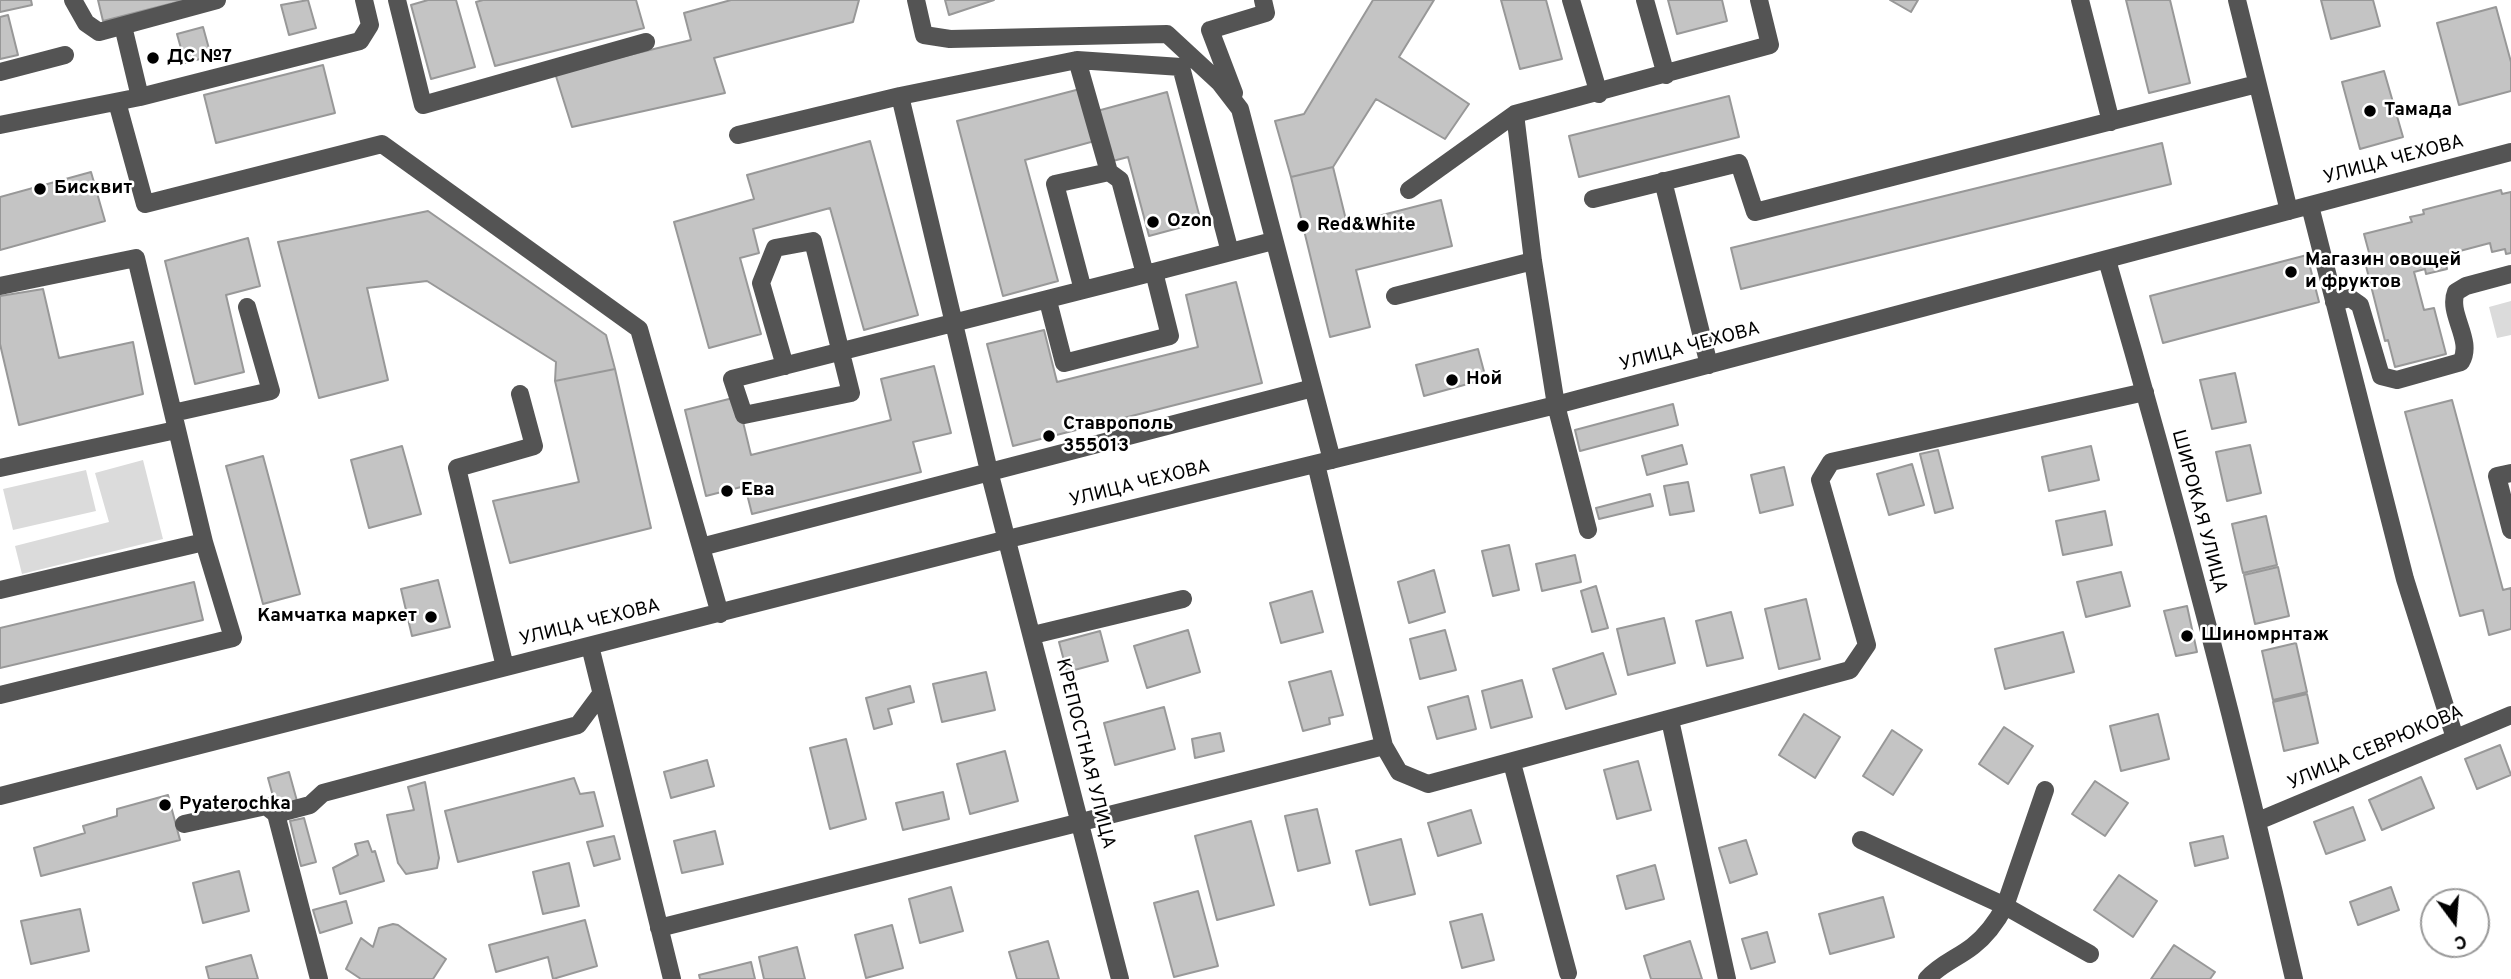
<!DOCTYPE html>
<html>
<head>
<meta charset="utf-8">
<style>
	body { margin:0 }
	#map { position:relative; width:2511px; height:979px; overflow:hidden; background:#fff; font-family:Overpass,sans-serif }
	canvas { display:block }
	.north { position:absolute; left:2420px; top:888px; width:70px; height:70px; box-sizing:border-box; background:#fff; border:2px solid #999; border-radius:50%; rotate:164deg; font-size:19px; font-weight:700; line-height:28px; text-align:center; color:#000 }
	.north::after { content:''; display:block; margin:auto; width:24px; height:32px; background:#000; clip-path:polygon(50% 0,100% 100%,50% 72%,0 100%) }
</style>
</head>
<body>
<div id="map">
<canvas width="2511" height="979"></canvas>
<div class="north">С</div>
</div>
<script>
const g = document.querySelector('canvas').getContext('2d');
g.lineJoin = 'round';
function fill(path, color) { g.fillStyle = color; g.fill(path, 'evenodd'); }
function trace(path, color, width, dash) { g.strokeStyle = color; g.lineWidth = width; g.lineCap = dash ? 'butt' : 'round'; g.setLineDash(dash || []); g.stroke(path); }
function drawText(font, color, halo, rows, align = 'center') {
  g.font = font + ' Overpass,sans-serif'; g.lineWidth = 5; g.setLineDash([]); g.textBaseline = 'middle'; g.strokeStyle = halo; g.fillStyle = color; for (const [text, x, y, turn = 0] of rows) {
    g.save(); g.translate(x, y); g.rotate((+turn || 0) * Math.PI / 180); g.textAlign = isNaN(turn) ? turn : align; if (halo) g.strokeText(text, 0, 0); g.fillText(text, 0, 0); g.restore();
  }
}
const green = new Path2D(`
	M2511 301V335L2497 338 2489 307Z
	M143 460 163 539 22 574 15 546 109 522 95 473Z
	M86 470 96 511 13 530 3 489Z`);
const building = new Path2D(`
	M0 0H31L32 5 0 12Z
	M98 0H185L103 21Z
	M308 0 316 28 289 35 281 5Z
	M428 0H456L475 67 431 79 411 5Z
	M483 0H636L644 28 495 66 476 2Z
	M731 0H859L853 22 714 58 725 93 572 127 555 73 691 40 684 13Z
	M945 0H994L949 15Z
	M1373 0H1434L1399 57 1469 104 1445 139 1376 99 1333 167 1291 177 1275 121 1304 114Z
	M1501 0H1546L1562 59 1520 69Z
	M1668 0H1722L1727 21 1677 34Z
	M1890 0H1918L1911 12Z
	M2126 0H2170L2190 83 2149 93Z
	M2321 0H2373L2380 26 2331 39Z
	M2496 7 2511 62V91L2459 105 2437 23Z
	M8 15 18 55 0 59V17Z
	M203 27 211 56 185 63 177 34Z
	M323 65 335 113 216 143 204 95Z
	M2384 71 2403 137 2360 149 2342 82Z
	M1080 89 1086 114 1167 92 1201 222 1149 236 1128 157 1109 162 1102 139 1025 160 1058 281 1003 296 957 121Z
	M1729 96 1739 137 1579 177 1569 136Z
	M870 141 918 315 864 330 830 208 753 229 759 253 740 258 761 334 709 348 674 222 754 199 747 175Z
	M2162 143 2171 184 1741 289 1731 248Z
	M1333 167 1347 224 1441 200 1452 246 1356 270 1370 327 1330 337 1291 177Z
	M91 172 105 221 0 250V197Z
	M2501 190 2502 194 2511 192V253L2506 254 2505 249 2492 252 2490 243 2456 252 2458 262 2446 264 2447 269 2426 274 2425 269 2414 272 2424 310 2434 308 2446 354 2395 367 2388 340 2385 341 2365 262 2371 260 2364 234 2412 222 2410 217 2424 214 2423 210Z
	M428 211 606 335 615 369 555 381 556 362 427 281 367 288 388 380 319 398 278 242Z
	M248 238 260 286 226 295 244 372 195 384 165 261Z
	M2307 255 2319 302 2163 343 2150 296Z
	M1236 282 1262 383 1013 446 987 344 1044 330 1057 382 1198 347 1186 295Z
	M43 289 59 358 133 342 143 394 19 425 0 344V296Z
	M1478 349 1486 379 1424 396 1416 365Z
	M934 366 951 433 913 442 921 472 752 514 745 486 706 496 685 410 737 397 751 455 891 420 881 379Z
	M615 369 651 528 510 563 493 501 579 482 555 381Z
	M2235 373 2246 422 2212 429 2200 380Z
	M2452 400 2503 590 2511 588V629L2489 635 2483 610 2460 616 2405 412Z
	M1673 404 1678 425 1580 451 1575 430Z
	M1682 445 1687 464 1647 475 1642 456Z
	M2250 445 2261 493 2227 501 2216 452Z
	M402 446 421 514 369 528 351 460Z
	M2091 446 2099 480 2049 491 2042 457Z
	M1938 450 1953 508 1935 513 1920 454Z
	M263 456 300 594 263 604 226 466Z
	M1912 464 1924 505 1889 515 1877 474Z
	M1784 467 1793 505 1760 513 1751 475Z
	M1688 482 1694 511 1670 515 1664 486Z
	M1650 494 1653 506 1599 519 1596 508Z
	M2105 511 2112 545 2063 555 2056 521Z
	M2266 516 2277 565 2243 573 2232 524Z
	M1509 545 1519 590 1493 596 1482 551Z
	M1575 555 1581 582 1542 591 1536 564Z
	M2278 567 2289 616 2255 624 2244 575Z
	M1434 570 1445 612 1409 623 1398 582Z
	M2121 572 2130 606 2086 617 2077 582Z
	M438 580 450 627 412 636 401 589Z
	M194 582 203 620 0 668V628Z
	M1596 586 1608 628 1592 632 1581 591Z
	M1312 591 1323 632 1281 643 1270 603Z
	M1806 599 1820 659 1779 669 1765 609Z
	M2187 606 2197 652 2176 656 2164 611Z
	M1731 612 1743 658 1707 666 1696 621Z
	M1664 618 1675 663 1628 675 1617 629Z
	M1188 630 1200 672 1147 688 1134 646Z
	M1445 630 1456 670 1420 679 1410 639Z
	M1100 631 1108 661 1067 672 1059 642Z
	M2063 632 2074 672 2005 689 1995 649Z
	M2296 643 2307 692 2273 700 2262 651Z
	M1603 653 1616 694 1566 709 1553 669Z
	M1331 671 1343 715 1329 718 1330 724 1303 731 1289 682Z
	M986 672 995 710 942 722 933 684Z
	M1522 680 1532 717 1491 728 1482 691Z
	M910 686 914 702 888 709 892 724 874 729 866 698Z
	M2307 694 2318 743 2284 751 2273 702Z
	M1468 696 1476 729 1437 739 1428 707Z
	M1164 707 1175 749 1115 765 1104 723Z
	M1804 714 1840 737 1815 778 1779 755Z
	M2158 714 2169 759 2121 771 2110 726Z
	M2004 727 2033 746 2008 784 1979 764Z
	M1892 730 1922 750 1893 795 1863 776Z
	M1220 733 1224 751 1195 758 1192 739Z
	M846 739 866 819 830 829 810 748Z
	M2500 745 2511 775 2477 789 2465 759Z
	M1005 751 1018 801 970 814 957 764Z
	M707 760 714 786 671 798 664 772Z
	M1638 761 1651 810 1617 819 1604 770Z
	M289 772 297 801 276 807 268 778Z
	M2421 777 2434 808 2382 830 2369 800Z
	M574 778 580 794 594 792 603 826 458 862 445 811Z
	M2095 781 2128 803 2105 836 2072 814Z
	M425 782 439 858 437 868 406 874 398 863 387 815 414 810 408 787Z
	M943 792 949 819 903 830 896 803Z
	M168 795 180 840 41 876 34 848 85 833 83 826 117 816V809Z
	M2353 807 2365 840 2326 854 2314 822Z
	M1317 809 1330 863 1298 871 1285 816Z
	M1471 810 1481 843 1438 856 1428 823Z
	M304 818 316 862 301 866 290 821Z
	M1251 821 1274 905 1217 920 1195 836Z
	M715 831 723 864 682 873 674 841Z
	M614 836 620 859 594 866 587 842Z
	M2223 836 2228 858 2195 866 2190 843Z
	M1401 839 1415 894 1370 905 1356 851Z
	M1746 840 1757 874 1730 883 1719 848Z
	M368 841 372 852 375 851 384 881 340 894 333 868 358 855 355 844Z
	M569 863 579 906 543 914 533 872Z
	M1655 865 1664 899 1626 909 1617 876Z
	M239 871 249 911 203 923 193 883Z
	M2119 875 2157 901 2133 937 2094 910Z
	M951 887 963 931 920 943 909 899Z
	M2391 887 2399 910 2358 925 2350 902Z
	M1198 891 1218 966 1174 977 1154 903Z
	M1883 897 1894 937 1830 954 1819 914Z
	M346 901 352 923 320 933 313 910Z
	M80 909 89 951 31 964 21 921Z
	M1482 914 1494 960 1462 968 1450 922Z
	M585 920 597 966 553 979 548 957 496 972 489 945Z
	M393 924 398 925 446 959 433 979H361L346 969 361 938 373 947 379 928Z
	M892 925 903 968 866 978 855 935Z
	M1767 932 1775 962 1751 969 1742 939Z
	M1048 941 1059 979H1017L1009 952Z
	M1690 941 1702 979H1651L1644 956Z
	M2174 945 2215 972 2210 979H2151Z
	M797 947 805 979H764L759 957Z
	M251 955 258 979H209L206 967Z
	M751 962 755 979H700L699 975Z`);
const minor = new Path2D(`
	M73 0 86 23 99 32 217 0
	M397 0 423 105 646 42
	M916 0 924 35 950 39 1167 34 1220 83 1240 109 1332 460
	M1571 0 1599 94
	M1645 0 1666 75
	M2080 0 2111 122
	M2237 0 2289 211
	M123 26 140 97
	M1077 60 1109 172 1120 180 1145 274
	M0 72 65 55
	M1234 93 1210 30 1266 13 1263 0
	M900 96 989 471 1120 979
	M117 102 145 204 382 144 639 329 720 614
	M1515 114 1533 261 1556 405 1588 530
	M0 125 140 97 360 41 370 25 364 0
	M738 135 900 96 1077 60 1181 67 1230 252
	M1663 181 1709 365
	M1409 190 1515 114 1770 45 1759 0
	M1593 199 1739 163 1755 212 2257 84
	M2310 206 2405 579 2455 738
	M2107 260C2176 498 2239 738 2294 979
	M0 286 136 258 173 413
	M1083 290 1055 184 1109 172
	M1395 296 1533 261
	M1048 301 1064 363 1170 336 1154 272
	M2334 302 2350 298 2360 305 2381 376 2397 380 2461 362C2474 340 2447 314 2456 292L2466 286 2511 274
	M785 366 761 283 775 248 813 241 851 393 744 415 732 379C913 334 1093 288 1273 241
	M0 468 176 430
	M2511 473 2497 476 2511 530
	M701 547 1313 388
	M0 590 204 542 173 413 271 391 247 307
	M1033 635 1183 599
	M590 646 672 979
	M505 667 457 468 534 446 520 394
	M0 695 233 638 204 542
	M1670 720 1727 979
	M1384 746 1399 772 1428 784 1850 670 1867 645 1820 480 1831 462 2145 392
	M1512 763 1568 973
	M0 796 1008 539 1556 405 2511 152
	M276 814 319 979
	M2258 821 2511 715
	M184 824 266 806 276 814 310 805 323 793 578 725 601 694
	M1861 840 2005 906 2090 954
	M659 928 1384 746 1316 464
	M1927 979C1940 964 1958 958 1973 946 1987 935 1997 921 2005 906L2045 790`);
const markers = [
	[153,58,7,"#000"],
	[2370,111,7,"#000"],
	[40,189,7,"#000"],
	[1153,222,7,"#000"],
	[1303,226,7,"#000"],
	[2291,272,7,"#000"],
	[1452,380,7,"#000"],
	[1049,436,7,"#000"],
	[727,491,7,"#000"],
	[431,617,7,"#000"],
	[2187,636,7,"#000"],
	[165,805,7,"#000"]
];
const poiNames = [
	["ДС №7",167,58],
	["Тамада",2384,111],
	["Бисквит",54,189],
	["Ozon",1167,222],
	["Red&White",1317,226],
	["Магазин овощей",2305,261],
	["и фруктов",2305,283],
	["Ной",1466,380],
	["Ставрополь",1063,425],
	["355013",1063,447],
	["Ева",741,491],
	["Камчатка маркет",417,617,"right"],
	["Шиномрнтаж",2201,636],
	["Pyaterochka",179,805]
];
const streetNames = [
	["УЛИЦА ЧЕХОВА",2394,161,-15],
	["УЛИЦА ЧЕХОВА",1690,348,-15],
	["УЛИЦА ЧЕХОВА",1140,485,-14],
	["ШИРОКАЯ УЛИЦА",2198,512,75],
	["УЛИЦА ЧЕХОВА",590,624,-14],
	["УЛИЦА СЕВРЮКОВА",2376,749,-23],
	["КРЕПОСТНАЯ УЛИЦА",1084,754,76]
];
fill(green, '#dbdbdb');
fill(building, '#c4c4c4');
trace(building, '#989898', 2);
trace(minor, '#545454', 18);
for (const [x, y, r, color] of markers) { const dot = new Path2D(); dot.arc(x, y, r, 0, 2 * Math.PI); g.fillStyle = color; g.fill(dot); trace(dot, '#fff', 2.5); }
drawText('bold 19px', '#000', '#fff', poiNames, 'left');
drawText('19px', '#000', '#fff', streetNames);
</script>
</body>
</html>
